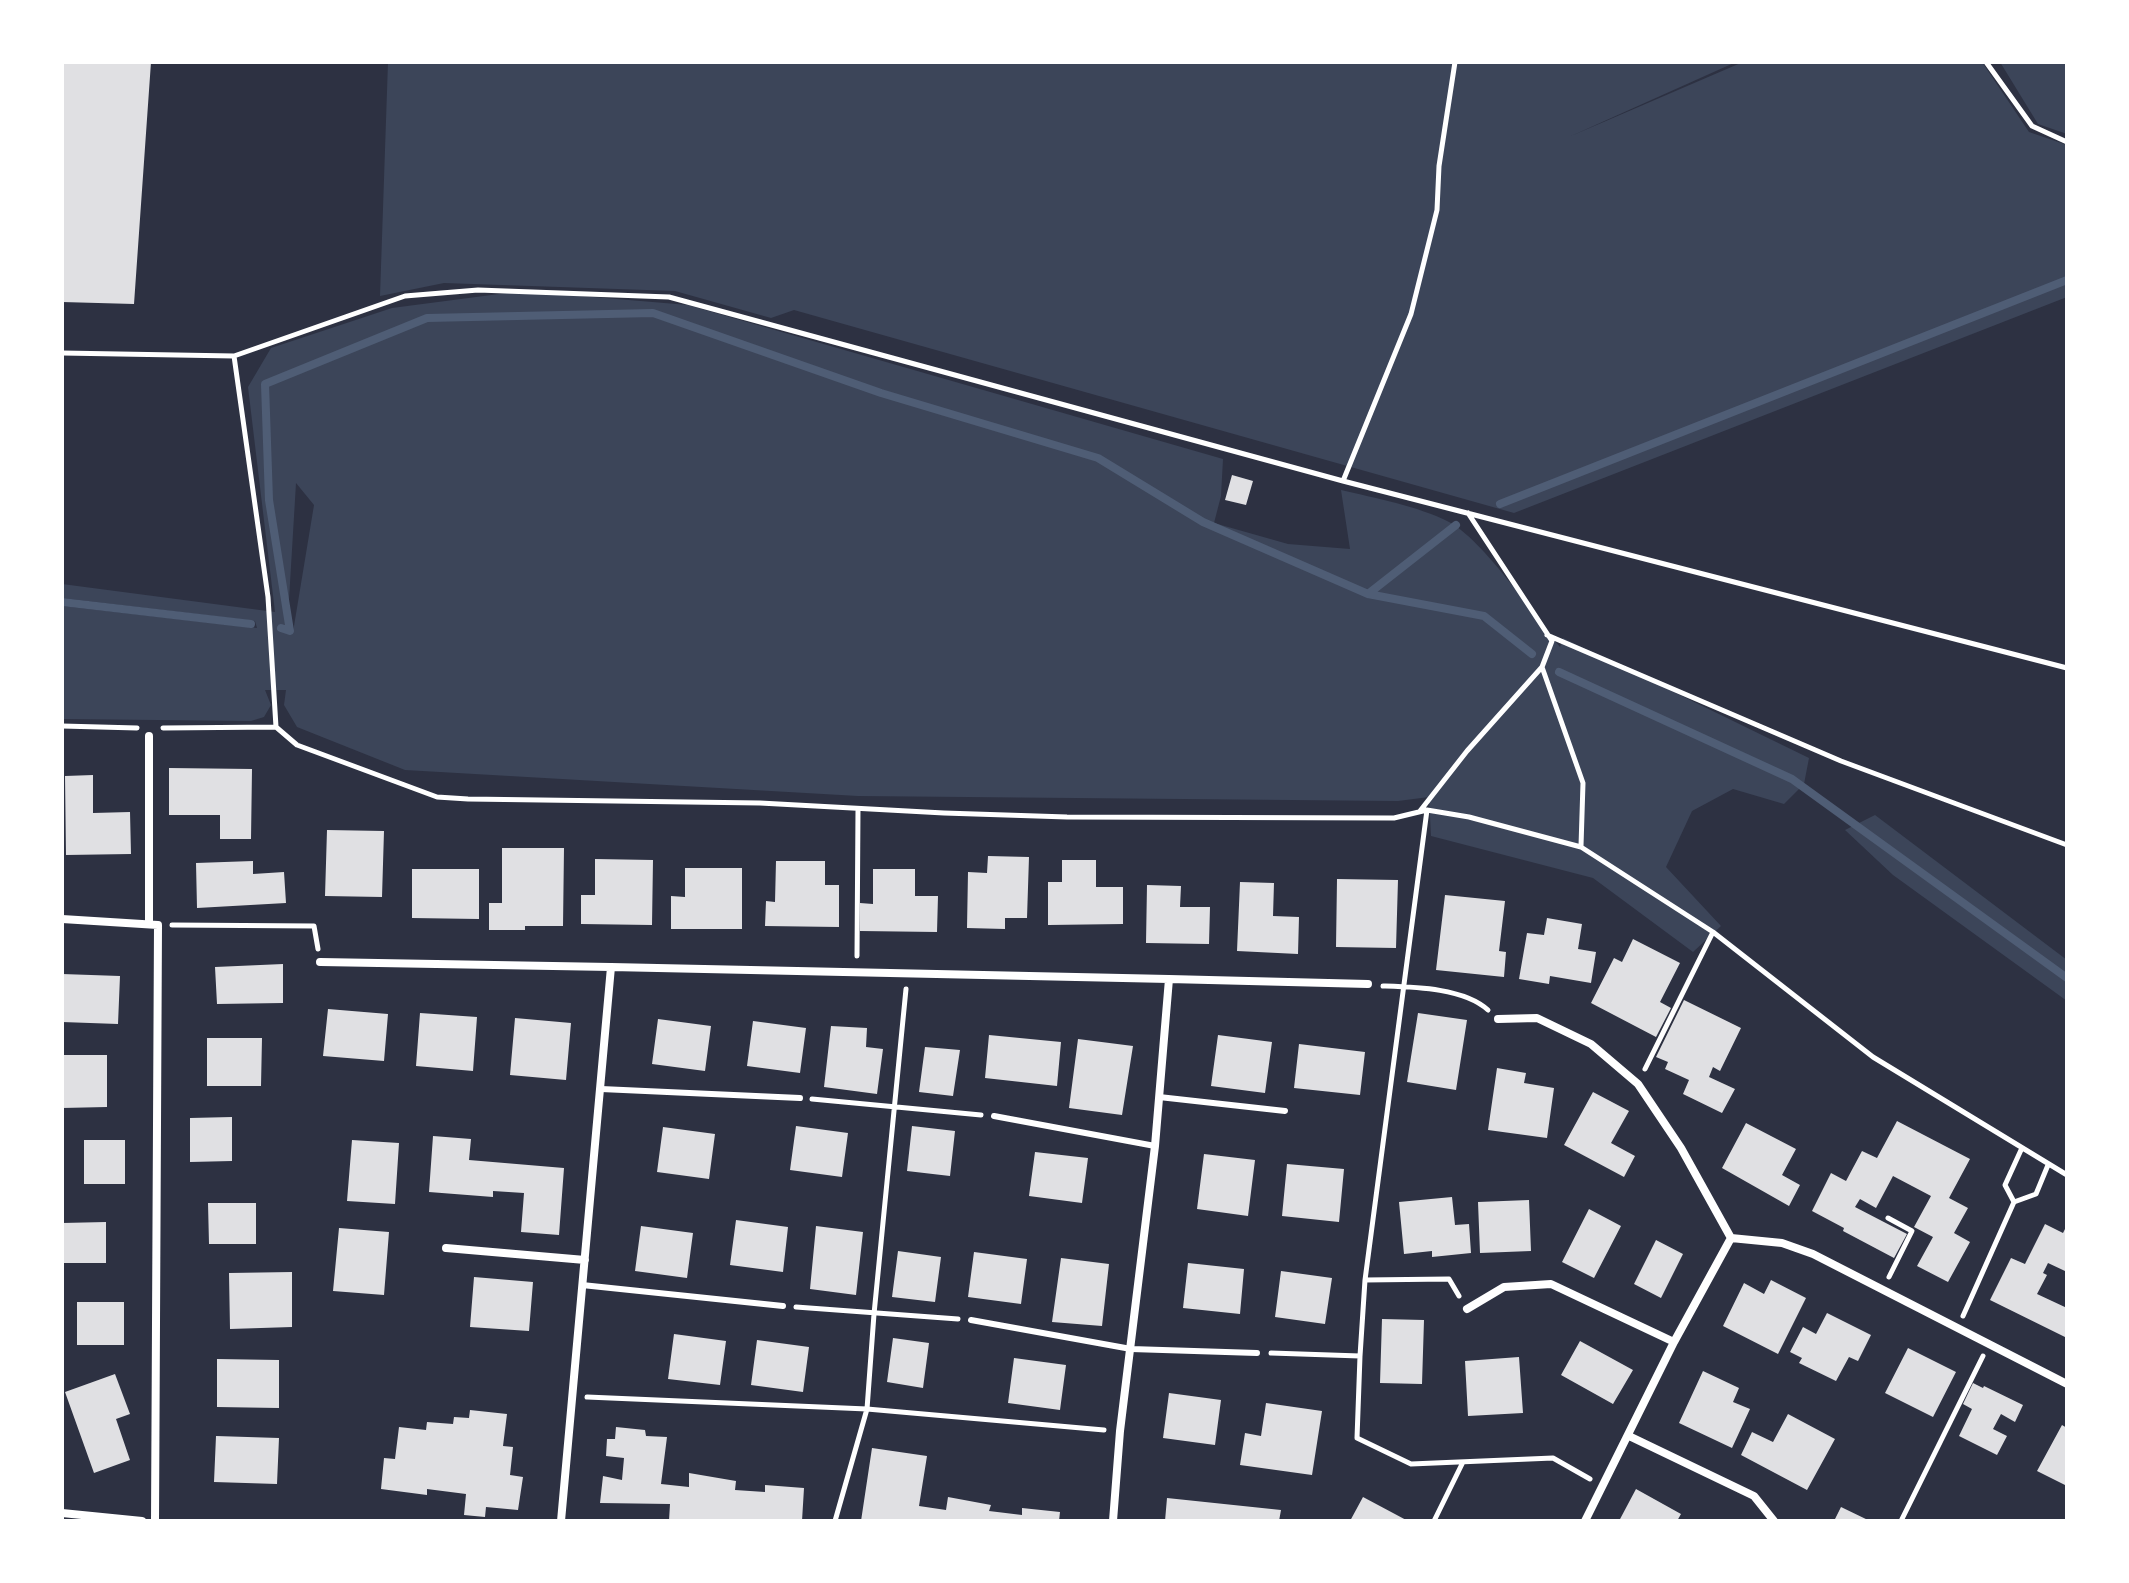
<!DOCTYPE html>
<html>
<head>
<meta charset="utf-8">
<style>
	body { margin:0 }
	#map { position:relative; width:2129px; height:1583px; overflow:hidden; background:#2d3142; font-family:"Alegreya Sans",sans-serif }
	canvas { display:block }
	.frame { position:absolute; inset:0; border:64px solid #fff; pointer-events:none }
</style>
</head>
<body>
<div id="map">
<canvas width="2129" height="1583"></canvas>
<div class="frame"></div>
</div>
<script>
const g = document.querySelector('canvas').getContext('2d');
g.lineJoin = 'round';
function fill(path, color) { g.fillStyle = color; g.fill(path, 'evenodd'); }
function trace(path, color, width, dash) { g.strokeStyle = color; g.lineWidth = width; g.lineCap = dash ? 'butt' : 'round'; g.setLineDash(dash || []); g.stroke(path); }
const green = new Path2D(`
	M388 62H1736L1571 136 1743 62H1982L2029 132 2067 145V297L1514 513 794 310 771 318 675 291 444 283 380 296Z
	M2000 62H2067V134L2038 124Z
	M522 291 688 305 1223 459 1221 496 1214 523 1288 544 1350 549 1341 490C1375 498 1418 506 1449 522 1482 539 1534 615 1560 647L1563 638 1809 758 1804 784 1784 804 1733 789 1692 811 1666 867 1721 926 1693 952 1593 878 1431 836 1429 797 1398 801 858 796 405 770 297 727 284 705 286 690H265L271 705 264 717 251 721 62 719V606L257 628 255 621 62 598V584L275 612 248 387 271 348 392 308ZM296 483 314 505 293 632 287 633Z
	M1875 815 2067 960V1001L1893 875 1845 830Z`);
const stream = new Path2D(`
	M1500 504 2067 280
	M1368 594 1456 525
	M62 602 251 624
	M281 628 290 631 269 500 265 384 427 318 653 313 881 393 1098 458 1203 522 1368 594 1484 616 1532 654
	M1559 672 1792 779 2067 978`);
const building = new Path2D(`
	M62 62H151L134 304 62 302Z
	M1232 475 1253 481 1246 505 1225 500Z
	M169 768 252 769 251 839H220V815H169Z
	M93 775V813L130 812 131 854 66 855 65 776Z
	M327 830 384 831 382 897 325 896Z
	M502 848H564L563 926H525V930H489V903H502Z
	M988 856 1029 857 1027 918H1005V929L967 928 968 872 987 873Z
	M595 859 653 860 652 925 581 924V895H595Z
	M1062 860H1096V887H1123V924L1048 925V882H1062Z
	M253 861V874L284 872 286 903 197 908 196 863Z
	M776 861H825V885H839V927L765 926 766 901 775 902Z
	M685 868H742V929H671V896L685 897Z
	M412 869H479V919L412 918Z
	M873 869H915V896H938L937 932 860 931V903L873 904Z
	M1337 879 1398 880 1396 948 1336 947Z
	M1240 882 1274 883 1273 916 1299 917 1298 954 1237 951Z
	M1147 885 1181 886 1180 907H1210L1209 944 1146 943Z
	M1445 895 1505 901 1499 951 1506 952 1504 977 1436 970Z
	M1547 918 1582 924 1578 949 1596 952 1591 983 1550 976 1549 984 1519 979 1527 933 1544 935Z
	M1633 939 1680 963 1660 1002 1671 1008 1656 1037 1591 1003 1614 958 1622 962Z
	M283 964V1003L217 1004 215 967Z
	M62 974 120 976 118 1024 62 1022Z
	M1684 1000 1741 1028 1720 1071 1713 1067 1709 1077 1735 1089 1722 1113 1683 1094 1689 1080 1665 1069 1668 1062 1656 1057Z
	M328 1009 388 1014 384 1061 323 1056Z
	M420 1013 477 1017 473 1071 416 1066Z
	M1418 1013 1467 1020 1456 1090 1407 1082Z
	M515 1018 571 1023 566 1080 510 1075Z
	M658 1019 711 1026 705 1071 652 1064Z
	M753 1021 806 1028 800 1073 747 1066Z
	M831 1026 867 1028 866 1047 883 1049 877 1094 824 1087Z
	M989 1035 1061 1042 1057 1086 985 1078Z
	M1218 1035 1272 1042 1265 1093 1211 1086Z
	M207 1038H262L261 1086H207Z
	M1078 1039 1133 1046 1122 1115 1069 1108Z
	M1299 1044 1365 1052 1360 1095 1294 1088Z
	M925 1047 960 1050 953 1096 919 1092Z
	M62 1055H107V1107L62 1108Z
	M1497 1068 1526 1073 1524 1083 1554 1088 1547 1138 1488 1130Z
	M1593 1092 1629 1111 1611 1143 1635 1156 1624 1177 1564 1145Z
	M232 1117V1161L190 1162V1118Z
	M1897 1121 1970 1159 1949 1198 1968 1208 1954 1233 1970 1242 1948 1282 1917 1266 1933 1237 1914 1227 1931 1196 1893 1176 1876 1208 1860 1199 1855 1207 1907 1234 1894 1258 1843 1231 1844 1228 1812 1211 1831 1173 1846 1181 1862 1151 1877 1158Z
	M1746 1123 1796 1149 1782 1175 1800 1185 1789 1206 1722 1168Z
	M796 1126 848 1133 842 1177 790 1170Z
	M912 1126 955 1131 950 1176 907 1171Z
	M663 1127 715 1134 709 1179 657 1172Z
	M433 1136 471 1139 469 1160 564 1168 559 1235 521 1232 524 1193 493 1191V1197L429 1192Z
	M84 1140H125V1184H84Z
	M352 1140 399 1143 395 1204 347 1201Z
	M1035 1152 1088 1158 1082 1203 1029 1196Z
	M1204 1154 1255 1160 1248 1216 1197 1209Z
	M1287 1164 1344 1169 1339 1222 1282 1216Z
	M1452 1197 1455 1225 1469 1224 1471 1253 1432 1257V1251L1404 1254 1399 1202Z
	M1529 1200 1531 1251 1480 1253 1478 1202Z
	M208 1203H256V1244H209Z
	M1589 1209 1621 1226 1594 1278 1562 1262Z
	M736 1220 788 1227 783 1272 730 1265Z
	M106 1222V1263H62V1223Z
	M2045 1224 2063 1233 2067 1225V1267L2065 1271 2048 1263 2043 1273 2047 1275 2037 1294 2067 1308V1338L1990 1300 2011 1258 2025 1264Z
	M641 1226 693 1233 687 1278 635 1271Z
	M816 1226 863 1232 856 1295 810 1289Z
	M339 1228 389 1232 384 1295 333 1291Z
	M1656 1240 1683 1254 1661 1298 1634 1284Z
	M898 1251 941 1257 935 1302 892 1297Z
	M974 1252 1027 1259 1021 1304 968 1297Z
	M1061 1258 1109 1264 1102 1326 1052 1322Z
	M1188 1263 1244 1269 1240 1314 1183 1308Z
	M1281 1271 1332 1278 1325 1324 1275 1317Z
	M292 1272V1327L230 1329 229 1273Z
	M474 1277 533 1282 529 1331 470 1327Z
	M1771 1280 1806 1298 1778 1354 1723 1326 1744 1283 1764 1294Z
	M77 1302H124V1345H77Z
	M1827 1313 1871 1335 1858 1361 1849 1357 1836 1381 1799 1363 1802 1358 1790 1352 1803 1327 1816 1334Z
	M1382 1319 1424 1320 1422 1384 1380 1383Z
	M674 1334 726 1341 720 1385 668 1379Z
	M893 1338 929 1343 923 1388 887 1382Z
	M757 1340 809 1347 803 1392 751 1385Z
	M1580 1341 1633 1370 1613 1404 1561 1375Z
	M1908 1348 1956 1372 1933 1417 1885 1393Z
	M1519 1357 1523 1413 1468 1416 1465 1361Z
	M1014 1358 1066 1365 1060 1410 1008 1403Z
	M217 1359 279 1360V1408L217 1407Z
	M1703 1371 1739 1388 1733 1402 1750 1409 1732 1448 1679 1423Z
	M115 1374 130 1414 116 1419 130 1460 94 1473 65 1392Z
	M1973 1383 1983 1388 1984 1386 2023 1405 2015 1422 2001 1414 1993 1429 2007 1436 1997 1455 1959 1436 1972 1409 1963 1404Z
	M1169 1393 1221 1400 1215 1445 1163 1438Z
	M1266 1403 1322 1411 1312 1475 1240 1465 1245 1433 1261 1436Z
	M470 1410 507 1414 503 1446 513 1447 510 1475 523 1477 518 1510 486 1507 485 1517 464 1515 466 1494 427 1489V1495L381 1489 384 1458 395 1459 399 1427 426 1430 427 1422 453 1424 454 1417 469 1418Z
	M1788 1414 1835 1439 1807 1490 1741 1455 1752 1432 1773 1442Z
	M2062 1425 2067 1428V1486L2037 1471Z
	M616 1427 645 1430 646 1436 667 1437 661 1484 689 1487V1473L736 1481 735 1490 765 1492V1485L804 1488 802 1521H669L670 1504 600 1503 603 1476 622 1480 624 1458 606 1456 607 1439H615Z
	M216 1436 279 1438 277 1484 214 1482Z
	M872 1448 927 1456 919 1506 946 1510 948 1497 991 1505 989 1511 1022 1515V1508L1060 1512 1059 1521H861Z
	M1636 1489 1681 1514 1677 1521H1619Z
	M1363 1497 1408 1521H1350Z
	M1167 1498 1281 1510 1279 1521H1165Z
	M1841 1507 1870 1521H1834Z`);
const path = new Path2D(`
	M1986 62 2032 126 2067 142
	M62 353 234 356 405 296 478 290 669 297 1343 481 2067 668
	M234 356 268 597 276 727
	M1343 481 1411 314 1437 210 1439 166 1455 62
	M1547 635 1841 761 2067 845
	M1542 667 1583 783 1581 846
	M62 726 137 728
	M163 728 276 727 297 745 437 797 468 799 760 803 944 813 1067 817 1394 818 1427 810 1469 817 1581 847 1713 932 1873 1057 2067 1175
	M1420 811 1467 751 1542 667 1552 641 1468 513
	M172 925 314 926 318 949
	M857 956 858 809
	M1383 986C1415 987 1464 988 1488 1010
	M1645 1069 1713 932
	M812 1099 981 1115
	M2014 1202 2005 1185 2021 1150
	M1888 1218 1912 1231 1889 1277
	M1365 1280 1449 1279 1459 1296
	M796 1307 958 1319
	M1963 1316 2014 1202 2036 1194 2048 1165
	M1271 1353 1360 1356 1365 1280 1427 810
	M1360 1356 1357 1438 1411 1464 1553 1458 1590 1479
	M587 1397 867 1409 1104 1430
	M835 1521 867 1409 874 1314 906 989
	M1434 1521 1463 1462
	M1901 1521 1983 1356`);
const service = new Path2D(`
	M601 1089 800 1098
	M1159 1097 1285 1111
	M994 1116 1155 1146
	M582 1285 783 1306
	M971 1320 1131 1349 1257 1353`);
const minor = new Path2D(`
	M149 736V923
	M62 919 158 925 155 1521
	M320 962 611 967
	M1169 979 1368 984
	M1498 1019 1537 1018 1591 1044 1638 1084 1681 1148 1731 1238
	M446 1248 585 1260
	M1467 1309 1504 1287 1551 1284 1674 1342
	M1629 1436 1754 1496 1774 1521
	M62 1513 142 1521
	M561 1521 611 967 1169 979 1155 1146 1120 1431 1113 1521
	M1585 1521 1674 1342 1731 1238 1782 1243 1813 1254 2067 1384`);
fill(green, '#3c4559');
trace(stream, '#4f5d75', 8);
fill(building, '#e0e0e3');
trace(path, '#fff', 5);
trace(service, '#fff', 6);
trace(minor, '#fff', 8);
</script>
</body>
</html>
